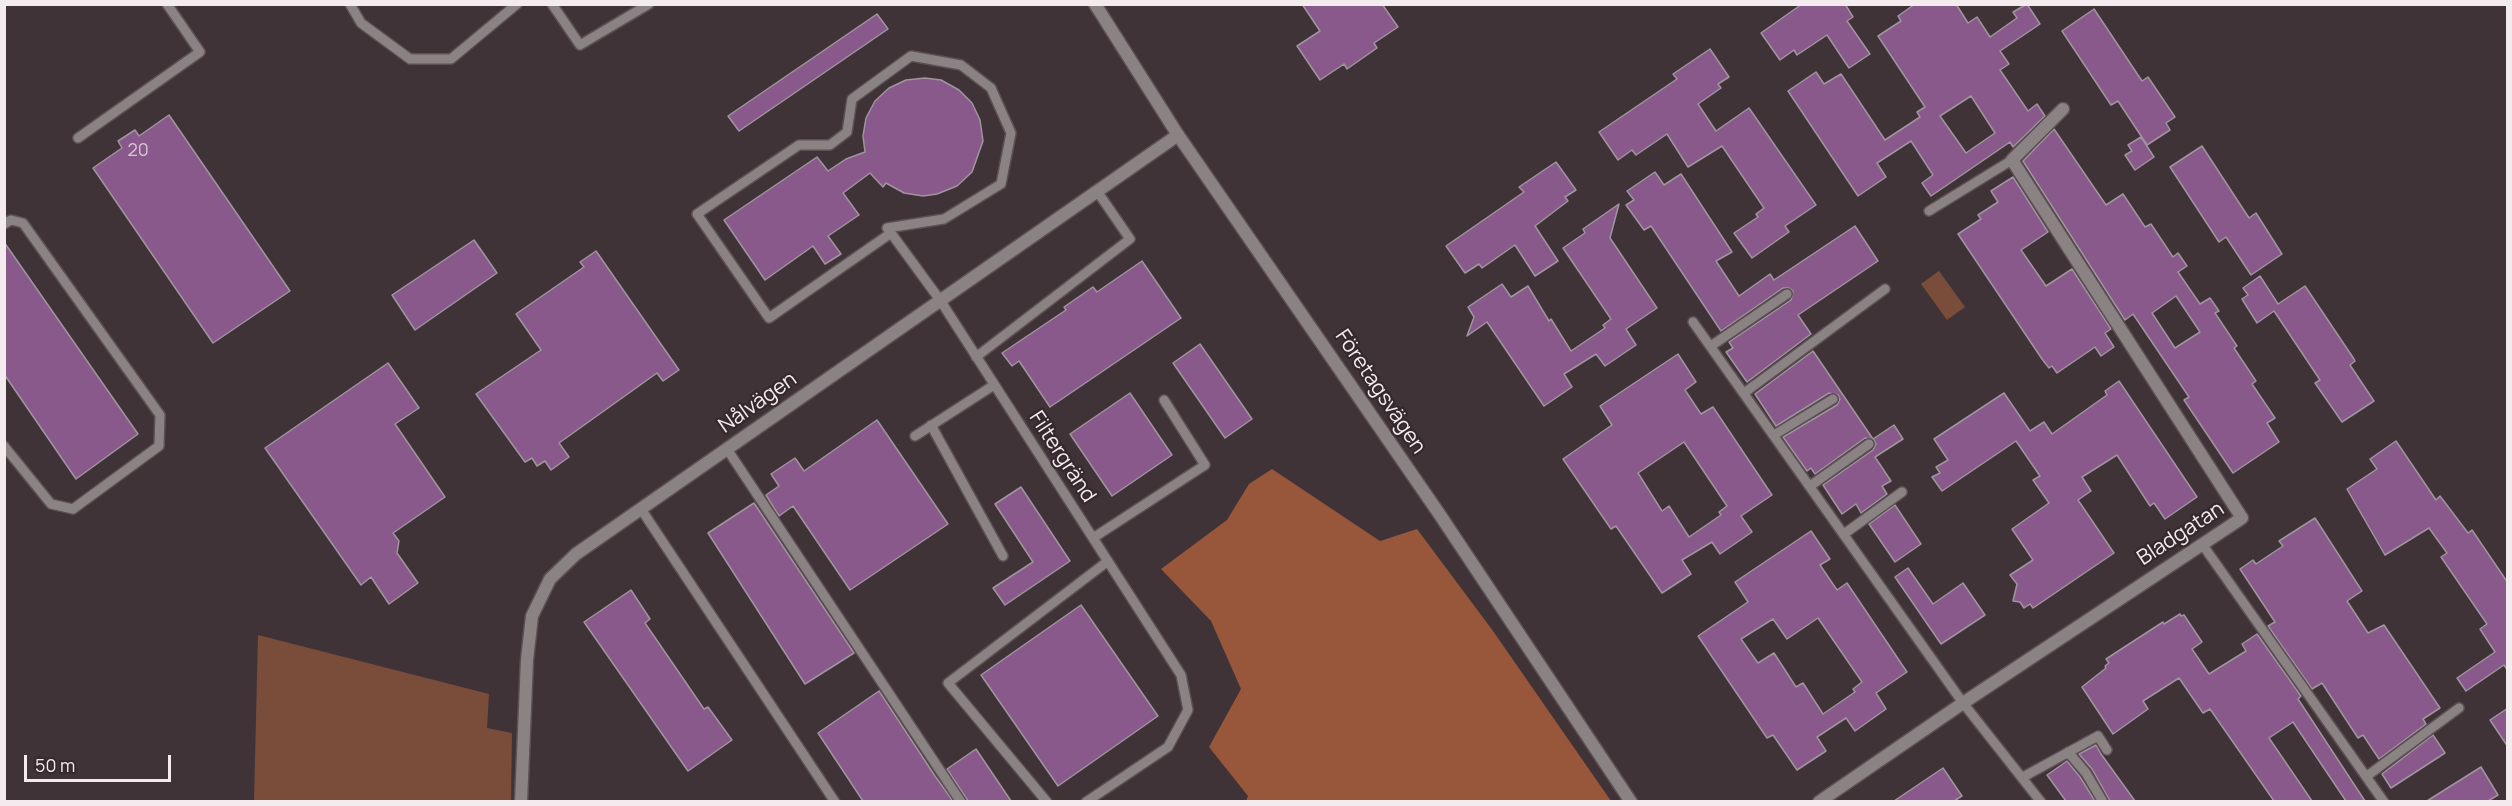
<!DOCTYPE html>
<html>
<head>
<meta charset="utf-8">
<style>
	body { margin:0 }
	#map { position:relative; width:2512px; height:806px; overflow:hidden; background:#403338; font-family:Manrope,sans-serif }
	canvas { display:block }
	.frame { position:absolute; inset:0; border:6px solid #f3ebee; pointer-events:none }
	.scale { position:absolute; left:24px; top:755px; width:147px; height:27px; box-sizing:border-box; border:3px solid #f3ebee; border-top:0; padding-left:8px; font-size:18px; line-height:21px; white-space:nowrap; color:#f3ebee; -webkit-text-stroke:4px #35292e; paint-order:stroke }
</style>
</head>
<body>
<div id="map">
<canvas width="2512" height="806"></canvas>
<div class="frame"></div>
<div class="scale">50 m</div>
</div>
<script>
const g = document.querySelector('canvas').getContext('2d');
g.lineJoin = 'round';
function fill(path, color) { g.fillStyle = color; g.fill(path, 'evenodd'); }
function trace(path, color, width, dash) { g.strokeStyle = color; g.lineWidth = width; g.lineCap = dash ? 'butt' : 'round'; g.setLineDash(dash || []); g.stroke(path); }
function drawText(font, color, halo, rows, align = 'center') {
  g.font = font + ' Manrope,sans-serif'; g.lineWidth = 4.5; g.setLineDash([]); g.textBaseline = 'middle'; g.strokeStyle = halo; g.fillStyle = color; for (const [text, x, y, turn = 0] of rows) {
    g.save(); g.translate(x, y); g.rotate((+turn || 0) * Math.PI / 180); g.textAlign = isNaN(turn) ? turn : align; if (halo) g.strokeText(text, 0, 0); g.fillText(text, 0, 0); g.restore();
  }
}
const green = new Path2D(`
	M1939 271 1965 307 1947 320 1921 284Z
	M258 635 489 694 487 728 512 733 511 801H254Z`);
const forest = new Path2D(`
	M1272 469 1380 541 1417 529 1493 631 1611 801H1246L1248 796 1209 747 1241 689 1211 621 1161 569 1227 520 1249 484Z`);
const building = new Path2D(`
	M1302 4H1382L1398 27 1374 43 1377 48 1347 69 1344 64 1320 80 1297 46 1320 31Z
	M1802 4H1845L1853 17 1847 21 1870 54 1849 68 1827 35 1797 55 1794 50 1780 60 1761 33Z
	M1915 4H1956L1968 23 1977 17 1990 37 2017 18 2013 12 2027 4 2040 24 2000 51 2009 64 2000 70 2028 111 2037 104 2045 116 2013 147 2010 142 1931 196 1922 183 1933 175 1911 141 1877 163 1886 177 1858 196 1788 91 1816 72 1824 84 1841 74 1885 140 1920 117 1917 112 1925 107 1878 36 1901 21 1898 16ZM1971 96 1995 133 1966 153 1940 116Z
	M2094 9 2142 81 2148 77 2175 117 2166 123 2170 130 2147 145 2118 101 2111 105 2062 31Z
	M877 14 888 29 739 131 728 116Z
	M1710 49 1729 77 1718 84 1721 88 1698 104 1716 131 1749 108 1816 205 1785 226 1789 232 1752 258 1734 233 1758 217 1756 214 1764 208 1722 146 1688 167 1667 134 1636 155 1632 150 1618 160 1599 132 1677 79 1673 74Z
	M925 78 941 80 959 90 972 103 980 120 983 141 972 172 957 186 937 194 923 196 904 193 886 183 883 187 870 173 843 193 859 215 828 236 841 254 825 264 813 246 765 280 724 220 817 157 828 171 846 159 865 152 863 136 866 118 875 101 889 88 906 80Z
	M169 115 290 291 213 343 93 168 122 148 118 141 135 130 139 136Z
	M2054 129 2106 205 2123 194 2145 227 2151 224 2173 257 2178 253 2187 266 2178 272 2200 304 2210 298 2219 311 2215 313 2237 346 2234 348 2256 381 2252 384 2275 418 2267 423 2279 442 2233 473 2184 400 2189 397 2133 314 2125 320 2023 161ZM2176 296 2200 332 2175 348 2152 313Z
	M2141 137 2154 157 2135 170 2125 155 2132 151 2128 145Z
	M2202 146 2249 218 2256 213 2282 254 2251 275 2226 237 2219 242 2170 167Z
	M1556 162 1576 190 1565 197 1568 201 1535 226 1558 261 1535 276 1515 245 1482 268 1479 264 1465 273 1446 246 1524 192 1519 187Z
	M1655 172 1664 185 1681 174 1732 252 1716 261 1739 296 1770 274 1774 280 1855 226 1878 261 1798 315 1811 334 1747 382 1726 352 1733 348 1729 342 1791 300 1793 291 1789 288H1783L1721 331 1651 226 1644 230 1626 205 1634 200 1627 191Z
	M2013 177 2048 232 2021 250 2046 286 2072 269 2111 329 2105 333 2114 347 2101 356 2095 347 2057 373 2052 366 2049 368 2042 359 1958 234 1981 219 1978 215 1998 202 1991 191Z
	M1619 204 1610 238 1657 308 1626 329 1636 345 1605 366 1596 354 1564 374 1572 387 1544 406 1487 322 1467 336 1474 317 1468 307 1502 284 1511 297 1528 286 1549 321 1551 319 1571 351 1605 328 1603 325 1611 319 1563 248 1585 233 1583 229Z
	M474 240 497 273 415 330 392 295Z
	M4 242 138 434 76 479 4 374Z
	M596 251 679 370 663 381 657 373 559 443 569 457 551 470 545 461 537 466 532 458 525 462 476 394 541 350 516 314 584 267 580 262Z
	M1142 261 1181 318 1050 407 1019 361 1012 366 1002 353 1066 310 1064 307 1093 287 1097 292Z
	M2260 276 2278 304 2305 286 2354 359 2355 361 2350 365 2374 401 2342 422 2315 383 2320 380 2274 311 2257 323 2242 299 2248 295 2243 288Z
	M1200 344 1252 419 1225 438 1173 363Z
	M1813 351 1873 439 1894 425 1903 439 1875 457 1891 481 1882 486 1887 494 1861 513 1856 504 1842 514 1823 485 1873 450 1876 444 1874 440 1865 438 1815 474 1811 468 1807 471 1783 437 1837 405 1840 399 1838 395 1829 393 1776 426 1755 394Z
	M1678 354 1696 382 1685 390 1701 414 1713 407 1772 495 1741 516 1752 532 1720 554 1712 542 1682 560 1691 574 1662 593 1616 526 1611 529 1563 459 1612 425 1600 406ZM1684 442 1727 506 1719 512 1721 515 1689 537 1669 506 1662 511 1638 473Z
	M388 363 419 408 395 424 445 497 393 533 399 541 397 553 418 583 389 604 371 577 361 585 265 448Z
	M2119 381 2197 497 2165 519 2154 503 2150 506 2117 455 2082 477 2091 491 2078 500 2114 553 2033 608 2030 604 2024 608 2020 602 2013 601 2017 584 2010 575 2033 560 2012 529 2049 503 2033 480 2040 476 2016 441 1942 491 1932 477 1940 473 1936 467 1948 460 1934 439 2004 393 2030 431 2044 422 2052 434 2107 395 2105 391Z
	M1130 393 1172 455 1112 496 1070 434Z
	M877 420 948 524 850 590 793 506 779 516 766 495 779 486 771 474 795 458 804 471Z
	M2396 441 2436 500 2440 496 2468 533 2472 530 2508 583V671L2504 665 2466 691 2457 678 2495 652 2480 629 2487 624 2441 557 2447 553 2429 528 2385 555 2347 489 2377 469 2370 459Z
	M1021 487 1070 561 1005 605 993 588 1033 562 995 504Z
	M754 503 854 653 805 684 708 533Z
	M1895 505 1921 544 1895 562 1869 524Z
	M2315 518 2362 591 2347 601 2368 633 2384 625 2440 708 2423 719 2426 724 2379 759 2363 735 2358 738 2322 683 2312 689 2268 626 2275 622 2240 569 2253 560 2256 564 2283 546 2279 541Z
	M1811 531 1830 559 1820 565 1837 590 1847 583 1907 672 1876 693 1886 709 1855 731 1846 718 1817 737 1826 751 1797 770 1773 735 1767 738 1698 636 1748 602 1735 582ZM1818 618 1862 682 1853 689 1855 692 1823 714 1803 683 1796 687 1774 653 1758 663 1741 639 1773 619 1787 639Z
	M1908 568 1933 604 1963 583 1985 615 1941 644 1895 577Z
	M631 590 650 619 645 623 704 709 708 707 732 740 688 771 584 622Z
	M1081 605 1158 716 1058 786 981 675Z
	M2180 614 2181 616 2184 615 2202 642 2192 649 2209 674 2246 651 2242 644 2257 634 2301 696 2298 699 2365 801H2346L2293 722 2269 738 2312 801H2274L2210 709 2203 713 2179 678 2143 701 2148 709 2113 734 2082 687 2106 668 2105 666 2109 663 2106 659 2163 622 2164 624Z
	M879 691 935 776 953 801H863L818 733Z
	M2508 708V747L2490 720Z
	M2433 735 2445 753 2391 788 2382 774Z
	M2096 745 2101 754 2135 801H2110L2092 769 2079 754Z
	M976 749 1011 801H968L947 769Z
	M2067 761 2080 777 2095 801H2066L2047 775Z
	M2481 767 2498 795 2488 801H2427Z
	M1943 768 1962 796 1954 801H1894Z`);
const service = new Path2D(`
	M350 4 361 23 410 59H451L517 4
	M552 4 580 45 649 4
	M78 138 200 52 167 4
	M1929 211 2012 160
	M4 224 11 220 23 223 160 415 159 446 73 509 51 504 4 446
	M891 233 769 318 697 214 799 145H830L847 132 852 99 911 56 961 65 991 88 1011 133 1001 184 944 219 887 228 891 233 940 300 1181 675 1188 710 1168 747 1086 802
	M1693 322 1963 703 2041 802
	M1711 346 1787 294
	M976 357 1130 239 1097 191
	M1744 393 1885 289
	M931 425 1003 556
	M1774 435 1833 399
	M915 436 994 385
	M727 449 961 802
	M1810 486 1869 444
	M641 509 835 802
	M1844 534 1902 492
	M1093 538 1205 465 1164 400
	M2202 544 2384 802
	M2068 752 2086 773 2103 802
	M2367 776 2459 708
	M2023 777 2098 736 2107 750
	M1047 802 948 683 1108 561`);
const minor = new Path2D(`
	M521 802 527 660 532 616 550 579 576 554 1178 135
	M1819 802 1963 703 2242 518 2012 160 2063 109`);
const tertiary = new Path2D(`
	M1095 4 1178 135 1440 515 1631 802`);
const numberNames = [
	["20",138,151]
];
const streetNames = [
	["Företagsvägen",1380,392,56],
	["Nålvägen",758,403,-35],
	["Filtergränd",1062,457,57],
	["Bladgatan",2181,534,-33]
];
fill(green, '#794d39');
fill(forest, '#98573b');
fill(building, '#8a598b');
trace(building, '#9f959f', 1.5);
trace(service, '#5d5055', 12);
trace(minor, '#5d5055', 15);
trace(tertiary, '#5d5055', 15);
trace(service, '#8b8383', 9);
trace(minor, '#8b8383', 12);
trace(tertiary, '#8b8383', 12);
drawText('18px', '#d9c6d5', null, numberNames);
drawText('21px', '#f3ebee', '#35292e', streetNames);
</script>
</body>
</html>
